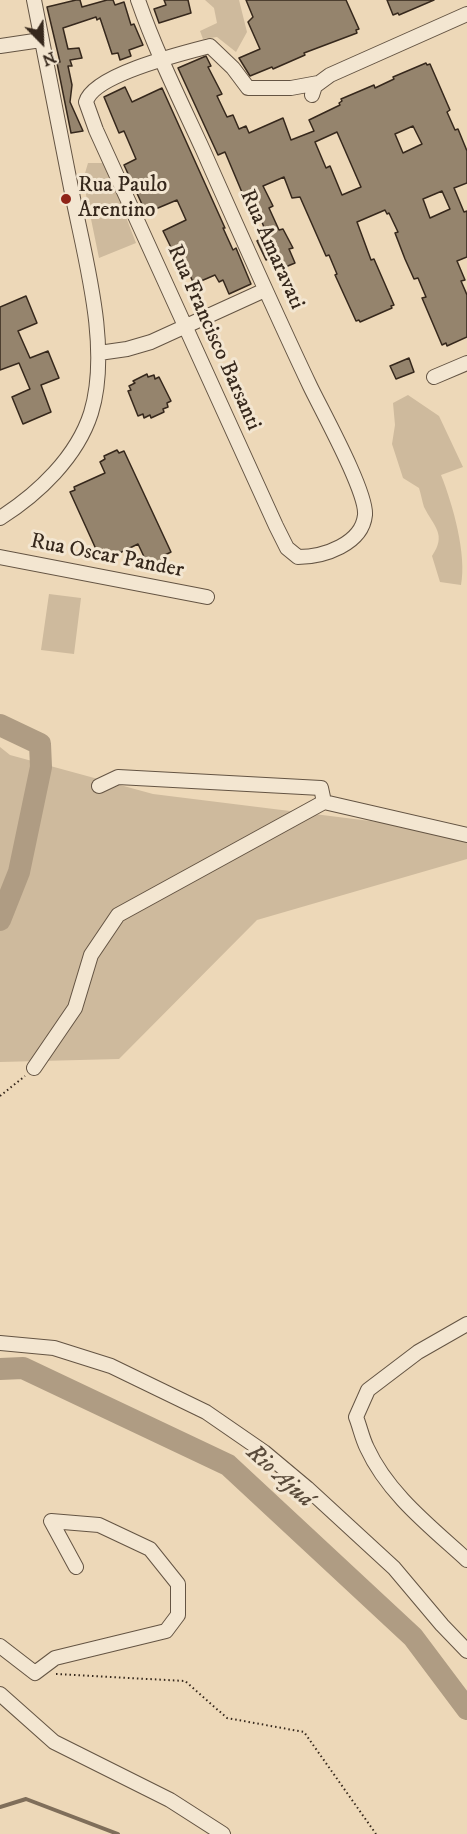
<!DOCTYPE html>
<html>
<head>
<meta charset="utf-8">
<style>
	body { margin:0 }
	#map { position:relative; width:467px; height:1834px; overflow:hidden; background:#edd8b8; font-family:"IM FELL DW Pica",serif }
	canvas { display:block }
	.north { position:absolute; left:12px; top:12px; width:60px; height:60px; -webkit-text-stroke:4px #f3e6d1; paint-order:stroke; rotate:157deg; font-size:16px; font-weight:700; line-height:24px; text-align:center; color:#36281c }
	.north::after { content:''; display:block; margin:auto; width:21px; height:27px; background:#36281c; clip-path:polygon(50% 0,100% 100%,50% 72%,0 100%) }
</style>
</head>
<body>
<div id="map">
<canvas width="467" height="1834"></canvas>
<div class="north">N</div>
</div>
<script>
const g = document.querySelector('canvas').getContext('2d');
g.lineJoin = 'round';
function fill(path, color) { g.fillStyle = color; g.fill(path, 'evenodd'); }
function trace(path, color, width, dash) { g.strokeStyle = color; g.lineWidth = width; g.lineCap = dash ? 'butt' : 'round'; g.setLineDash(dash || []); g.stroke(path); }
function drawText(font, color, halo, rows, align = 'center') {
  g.font = font + ' "IM FELL DW Pica",serif'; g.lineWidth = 6; g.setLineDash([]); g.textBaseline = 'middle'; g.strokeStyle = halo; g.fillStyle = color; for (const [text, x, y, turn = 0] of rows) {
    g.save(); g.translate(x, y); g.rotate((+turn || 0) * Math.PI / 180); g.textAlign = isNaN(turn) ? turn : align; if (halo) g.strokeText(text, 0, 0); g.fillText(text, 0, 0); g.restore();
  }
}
const green = new Path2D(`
	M205 0H239L247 32 236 52 217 37 203 39 200 31 217 23 214 8Z
	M88 163H105L136 243 99 258 83 180Z
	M408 395 439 416 463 467 441 475C453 505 467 555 461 585L440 582 432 556C447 534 434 527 424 507 422 501 421 494 419 488L403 478 392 444 395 425 393 403Z
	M49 594 81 598 74 654 41 650Z
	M0 747 10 755 153 794 467 833V859L257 920 119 1059 0 1062Z`);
const stream = new Path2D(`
	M0 1807 26 1799 118 1834`);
const river = new Path2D(`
	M0 725 40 744 41 767 19 872 0 920
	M0 1369 23 1368 228 1465 413 1637 467 1709`);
const building = new Path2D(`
	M76 0H80L82 7 107 0H113L115 5 124 2 131 25 134 24 143 45 129 50 131 56 120 60 118 53 112 54 100 18 97 20 96 17 63 28 68 49 79 48 82 58 70 60 72 66H68L72 85 70 102 83 131 71 133 57 63 60 62 47 7Z
	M164 0H188L191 13 159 23 154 9 166 5Z
	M246 0H346L359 29 356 30 357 33 304 53 305 55 273 69 272 67 250 76 239 58 260 49 248 22 253 17Z
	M387 0H434L399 15 398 13 393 15Z
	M206 56 211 66 208 67 222 94 217 96 227 117 233 115 239 129 246 126 249 133 283 118 291 140 314 131 309 120 340 105 339 103 342 101 341 99 374 85 375 88 394 79 393 77 426 63 427 65 430 64 450 110 447 112 455 130 458 129 467 151V183L454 188 464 212 467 211V257L457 261 465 280 461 281 467 295V337L447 346 446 343 442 345 422 298 426 297 418 278 414 279 405 259 395 233 398 232 389 213 387 214 385 210 357 222 371 260 374 259 394 305 391 306 392 308 360 322 359 320 356 321 335 275 337 274 329 255 326 256 300 197 292 198 284 177 263 186 273 206 269 208 279 230 283 229 293 248 289 249 295 263 283 268 278 255 266 260 257 241 264 237 260 229 264 227 255 206 249 209 225 152 218 155 178 68ZM413 126 422 144 403 153 395 134ZM337 132 361 187 342 195 330 166 326 168 315 142ZM442 191 450 209 430 218 423 199Z
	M125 87 132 102 162 88 225 228H223L233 250 236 248 251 284 229 294 223 280 219 282 215 275 194 284 184 263 180 266 163 231 186 220 177 200 146 213 124 165 136 159 124 131 119 133 104 97Z
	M26 296 37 323 18 331 30 358 48 351 59 378 41 385 51 412 23 424 12 397 30 389 19 363 0 370V307Z
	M409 358 414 372 396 379 390 366Z
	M147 374 148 377 154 375 155 379 159 377 171 401 167 403 168 407 163 409 164 412 151 418 150 415 144 418 143 414 138 416 128 391 131 390 129 386 135 383 133 381Z
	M117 450 119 453 124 451 171 552 165 555 166 558 153 564 152 561 147 563 138 544 107 559 106 556 100 558 70 492 75 490 74 487 105 473 100 462 105 459 104 456Z`);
const path = new Path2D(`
	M0 1096 25 1076
	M56 1674 185 1681 227 1718 304 1732 376 1834`);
const minor = new Path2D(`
	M138 0C156 52 180 100 203 150 238 229 273 308 310 386 322 411 367 492 365 515 362 544 324 557 298 557L287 548 276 526 96 130 86 102C93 75 183 53 210 46L233 68 248 88H291L318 83
	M0 46 41 40
	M312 95 315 86 330 75 467 14
	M99 353 127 349 151 342 265 290
	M434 377 467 363
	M0 518C38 494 77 457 91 413 111 348 85 259 72 193 59 128 46 64 34 0
	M0 557 207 597
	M99 786 118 777 321 788 324 802
	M34 1068 75 1008 91 955 118 915 324 802 467 835
	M467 1324 418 1352 368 1390 356 1417C360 1427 362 1438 367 1448 388 1494 431 1527 467 1560
	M0 1343 54 1348 111 1366 206 1412 264 1452 307 1488 394 1568 442 1625 467 1651
	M0 1646 35 1673 55 1658 166 1631 178 1615V1584L150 1549 99 1525 51 1521 76 1567
	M0 1694 54 1742 170 1800 223 1834`);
const markers = [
	[66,199,6,"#8f2418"]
];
const poiNames = [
	["Rua Paulo",78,186],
	["Arentino",78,211]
];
const streetNames = [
	["Rua Amaravati",271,250,66],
	["Rua Francisco Barsanti",213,338,66],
	["Rua Oscar Pander",107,557,11]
];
const waterNames = [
	["Rio Ajuá",279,1477,42]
];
fill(green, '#ceba9d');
trace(stream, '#7f6e5a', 4);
trace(river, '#af9c83', 22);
fill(building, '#95846d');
trace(building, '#36281c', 1.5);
trace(minor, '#645443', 16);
trace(path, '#36281c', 2, [1.5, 3]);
trace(minor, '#f3e6d1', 14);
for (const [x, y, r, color] of markers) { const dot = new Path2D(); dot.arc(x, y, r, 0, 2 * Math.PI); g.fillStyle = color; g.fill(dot); trace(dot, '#f3e6d1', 2); }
drawText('22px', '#36281c', '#f3e6d1', poiNames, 'left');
drawText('22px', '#36281c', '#f3e6d1', streetNames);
drawText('italic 24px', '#5a4b3b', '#f3e6d1', waterNames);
</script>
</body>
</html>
